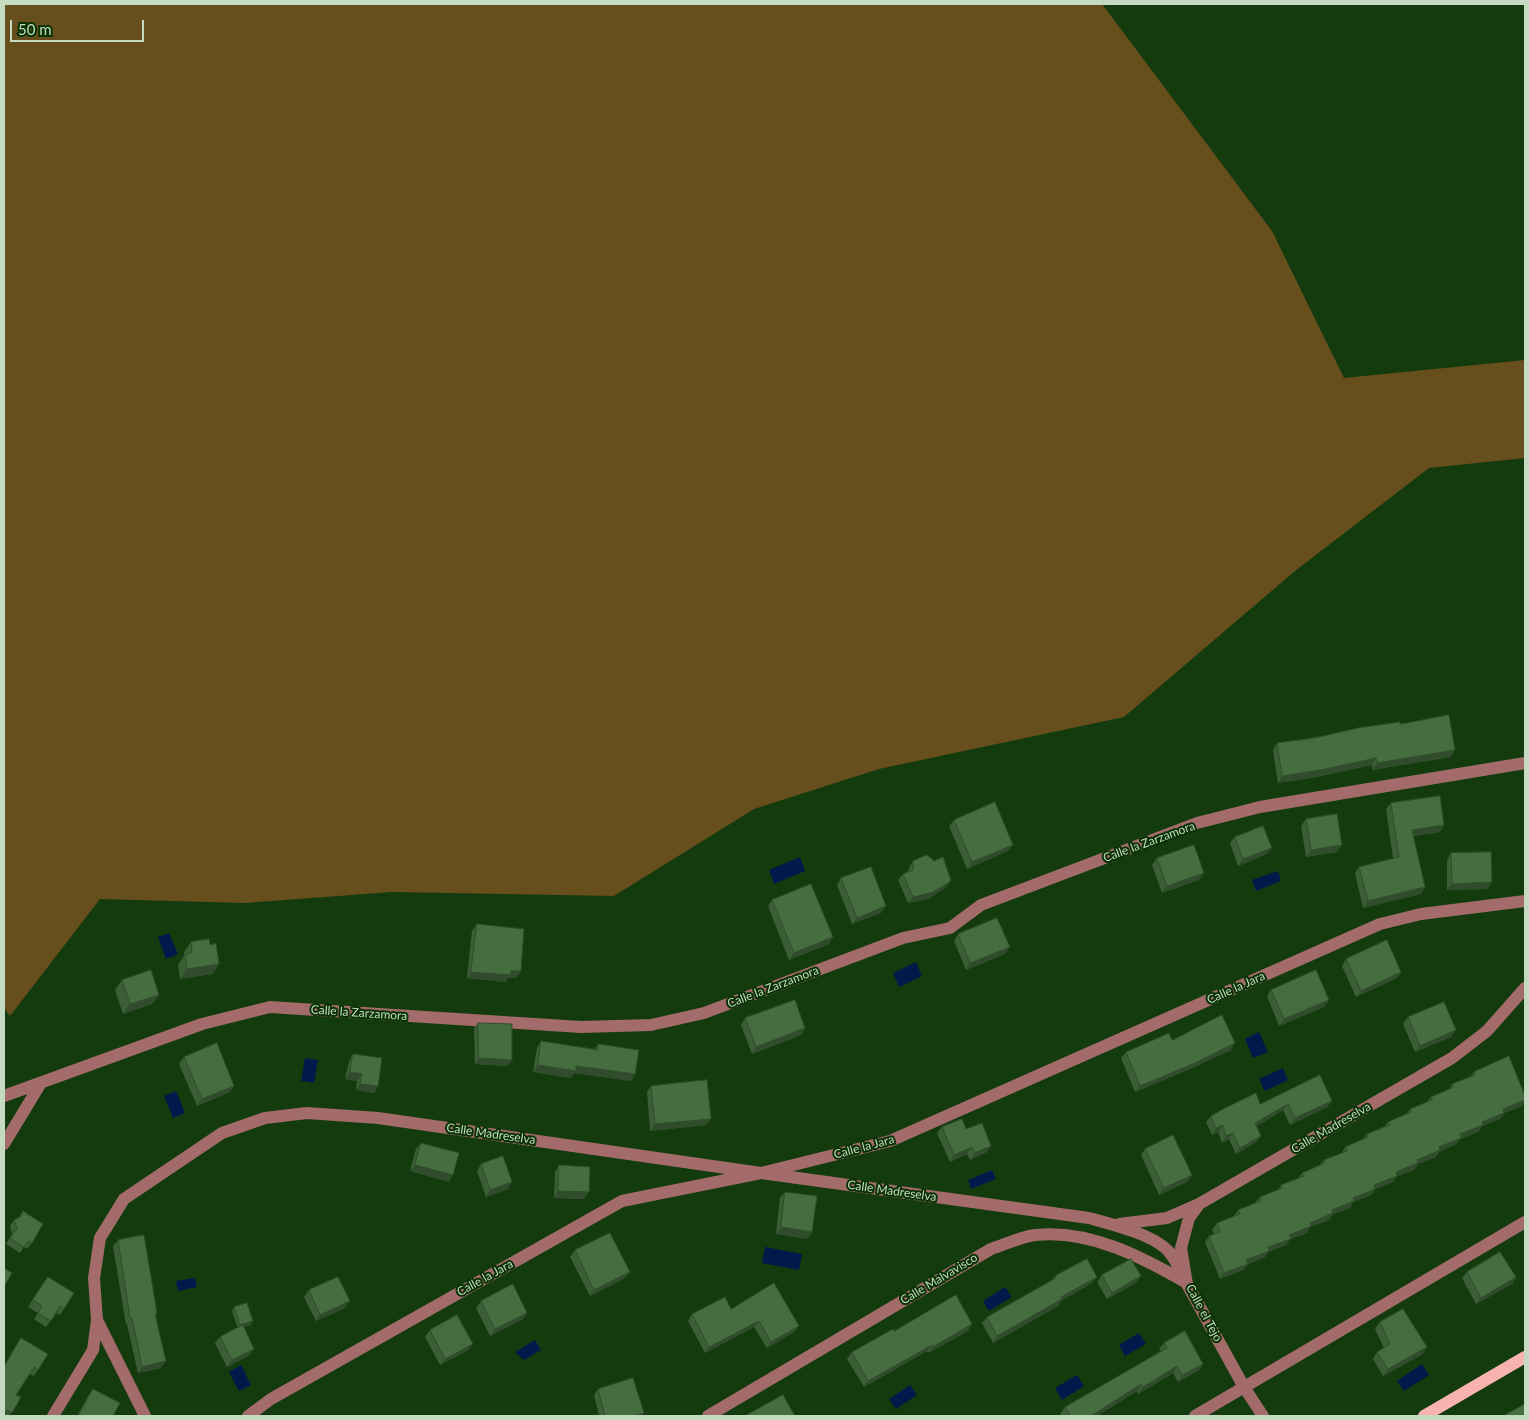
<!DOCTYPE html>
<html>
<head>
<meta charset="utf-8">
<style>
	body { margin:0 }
	#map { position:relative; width:1529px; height:1420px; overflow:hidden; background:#143b0e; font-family:Lato,sans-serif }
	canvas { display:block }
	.frame { position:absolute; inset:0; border:5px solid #c5dbc1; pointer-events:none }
	.scale { position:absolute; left:10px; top:20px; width:134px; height:22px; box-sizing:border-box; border:2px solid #c5dbc1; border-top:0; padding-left:6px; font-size:15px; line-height:18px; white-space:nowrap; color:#c5dbc1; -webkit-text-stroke:4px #083104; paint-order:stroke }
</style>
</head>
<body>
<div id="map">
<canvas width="1529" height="1420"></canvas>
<div class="frame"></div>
<div class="scale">50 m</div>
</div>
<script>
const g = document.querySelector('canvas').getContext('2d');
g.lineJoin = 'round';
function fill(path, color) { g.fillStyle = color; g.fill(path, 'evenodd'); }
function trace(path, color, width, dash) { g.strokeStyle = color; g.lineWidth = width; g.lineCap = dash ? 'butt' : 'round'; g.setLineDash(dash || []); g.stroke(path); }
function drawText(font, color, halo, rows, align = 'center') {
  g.font = font + ' Lato,sans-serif'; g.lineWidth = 4; g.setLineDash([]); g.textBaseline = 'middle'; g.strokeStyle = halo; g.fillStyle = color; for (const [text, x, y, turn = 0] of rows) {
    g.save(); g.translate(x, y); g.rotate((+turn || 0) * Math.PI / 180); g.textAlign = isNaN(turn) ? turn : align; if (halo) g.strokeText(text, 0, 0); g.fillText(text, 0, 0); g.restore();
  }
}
const green = new Path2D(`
	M4 4H1102L1272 231 1344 378 1525 360V458L1429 468 1295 571 1124 717 879 769 754 809 614 896 392 892 245 903 100 899 10 1016 4 1008Z`);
const water = new Path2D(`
	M800 857 805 871 774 884 769 870Z
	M1278 871 1281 881 1256 891 1252 880Z
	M169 933 178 954 166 959 158 937Z
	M916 962 922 976 899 987 893 973Z
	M1259 1032 1268 1052 1253 1058 1245 1039Z
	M305 1058 318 1060 314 1083 301 1081Z
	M1283 1068 1288 1080 1265 1091 1259 1079Z
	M176 1091 185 1113 173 1118 164 1096Z
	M992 1170 996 1179 971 1189 968 1180Z
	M765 1247 802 1254 799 1270 762 1263Z
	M195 1278 197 1287 178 1291 176 1281Z
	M1005 1287 1012 1297 989 1311 983 1301Z
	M1139 1333 1146 1344 1125 1356 1119 1345Z
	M535 1340 541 1350 524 1360 515 1352Z
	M1422 1364 1429 1375 1404 1391 1397 1381Z
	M241 1365 251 1385 239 1391 229 1372Z
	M1077 1375 1084 1386 1062 1400 1055 1388Z
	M910 1385 917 1395 896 1409 889 1399Z`);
const minor = new Path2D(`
	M4 1096 202 1024 270 1007 581 1027 651 1025 704 1013 903 938 950 928 981 905 1197 823 1260 807 1525 763
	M4 1144 41 1083
	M1198 1206 1189 1218 1181 1248 1187 1284 1244 1387 1263 1416
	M1119 1224 1167 1218 1199 1204 1452 1058 1487 1031 1525 988
	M97 1320 145 1416
	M53 1416 93 1350 97 1320 94 1278 100 1238 124 1199 222 1133 265 1118 307 1113 378 1118 761 1173 1089 1218C1111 1224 1156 1235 1170 1253 1177 1262 1182 1274 1187 1284
	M248 1416 271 1399 622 1201 761 1173 890 1141 1380 924 1421 914 1525 901
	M708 1416 991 1249C1004 1245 1020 1237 1035 1235 1089 1229 1142 1257 1187 1283
	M1195 1416 1525 1222`);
const major = new Path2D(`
	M1424 1416 1525 1357`);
const wall = new Path2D(`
	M1400 724 1451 757 1372 770V765L1317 777 1278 783 1273 750 1277 743Z
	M1391 803 1440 832 1413 836 1425 887 1421 894 1363 908 1355 873 1359 867 1393 858 1386 809Z
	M1306 819 1337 852 1306 857 1301 826Z
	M954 820 1008 851 967 869 949 826Z
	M1235 837 1267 854 1238 866 1230 843Z
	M1451 853 1492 882 1487 889 1447 890V860Z
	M1157 858 1199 880 1162 893 1152 865Z
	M913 861 951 881 946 887 928 899 908 903 898 880 903 874 908 871 909 868Z
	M841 878 881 913 852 924 837 885Z
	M772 900 829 944 789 960 768 906Z
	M477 924 521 971 516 978H508L505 982 467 978 472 931Z
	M958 934 1005 954 966 970 954 941Z
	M191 942 210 945 219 964 212 974 180 979 178 965 184 956V952Z
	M1346 959 1401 972 1397 978 1356 997 1342 966Z
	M122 980 159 995 152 1004 123 1014 115 990Z
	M1271 990 1329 1000 1324 1007 1279 1026 1267 996Z
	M1408 1017 1451 1037 1415 1052 1403 1024Z
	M745 1018 805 1028 801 1035 752 1054 741 1025Z
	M478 1023 512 1060 507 1066 475 1064 474 1029Z
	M1172 1040 1231 1050 1190 1069 1135 1092 1121 1058 1126 1052Z
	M541 1041 595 1049 598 1044 635 1074 631 1081 574 1073 571 1078 533 1072 537 1048Z
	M353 1054 378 1086 374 1093 356 1090 357 1081 345 1079 349 1061Z
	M184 1057 234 1086 230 1092 197 1106 179 1064Z
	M1474 1072 1522 1106 1504 1113 1500 1119 1482 1126 1478 1132 1460 1139 1456 1144 1439 1152 1436 1157 1418 1164 1414 1170 1397 1176 1393 1182 1375 1189 1371 1195 1353 1202 1350 1208 1333 1214 1329 1220 1310 1227 1307 1233 1290 1239 1286 1245 1268 1252 1265 1257 1247 1265 1243 1270 1220 1279 1205 1242 1209 1236 1214 1234 1212 1230 1217 1223 1234 1216 1238 1210 1255 1203 1260 1197 1278 1190 1281 1185 1298 1179 1302 1173 1320 1165 1324 1160 1341 1154 1345 1147 1363 1139 1367 1134 1385 1126 1388 1122 1407 1114 1410 1109 1427 1102 1431 1097 1449 1090 1452 1084 1470 1077Z
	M651 1086 706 1125 650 1131 647 1092Z
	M1332 1101 1327 1107 1290 1125 1283 1110 1257 1126 1261 1136 1256 1142 1236 1154 1229 1139 1222 1143 1218 1132 1212 1135 1206 1122 1211 1116 1260 1104Z
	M942 1127 966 1129 987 1152 970 1160 967 1154 950 1162 937 1133Z
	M421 1143 449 1182 410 1171 416 1149Z
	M1145 1149 1192 1175 1187 1182 1159 1195 1141 1155Z
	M481 1164 512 1182 508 1189 486 1197 477 1171Z
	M559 1165 584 1199 554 1198 555 1172Z
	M785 1192 812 1232 807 1239 776 1234 780 1198Z
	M23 1211 32 1243 27 1249 24 1247 20 1253 6 1244 12 1234 10 1226 14 1220 19 1218Z
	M118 1240 157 1313 156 1316 161 1368 138 1373 127 1324 126 1325 113 1246Z
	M575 1250 625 1278 590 1296 570 1257Z
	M1467 1272 1516 1277 1512 1284 1476 1304 1462 1278Z
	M1102 1275 1136 1283 1107 1299 1097 1282Z
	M1055 1276 1097 1277 1092 1283 1061 1301 1058 1306 993 1343 982 1323 987 1317 1052 1280Z
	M43 1283 64 1309 60 1315 56 1313 46 1327 34 1319 38 1313 28 1307Z
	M309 1290 345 1308 316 1321 304 1297Z
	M481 1301 527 1313 523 1319 490 1336 476 1308Z
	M234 1307 251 1325 243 1327 250 1355 227 1367 215 1343 220 1337 238 1328 232 1311Z
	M731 1309 799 1326 794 1332 767 1348 754 1327 705 1353 688 1321 692 1314Z
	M1380 1322 1423 1354 1383 1376 1373 1359 1377 1352 1384 1348 1375 1329Z
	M430 1330 473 1344 468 1350 440 1365 425 1337Z
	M894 1331H968L928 1353 927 1351 864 1387 847 1359 852 1352Z
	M21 1338 38 1370 34 1376 30 1374 16 1395 21 1397 9 1416H4V1366Z
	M1164 1343 1203 1364 1199 1370 1178 1382 1173 1373 1138 1394 1137 1391 1097 1416H1062L1060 1414 1065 1407 1161 1351 1159 1349Z
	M93 1389 113 1416H77L88 1396Z
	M598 1389 641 1416H599L594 1395Z`);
const shadedWall = new Path2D(`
	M1455 750 1451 757 1372 770 1377 763Z
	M1376 758 1372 765 1317 777 1278 783 1282 776Z
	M1444 825 1440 832 1407 837 1412 830Z
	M1013 845 1008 851 967 869 972 862Z
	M1342 845 1337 852 1306 857 1311 850Z
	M1272 848 1267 854 1238 866 1243 859Z
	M1204 873 1199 880 1162 893 1167 886Z
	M951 881 946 887 928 899 908 903 913 897Z
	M1492 882 1487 889 1447 890 1452 884Z
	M1425 887 1421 894 1363 908 1368 901Z
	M886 906 881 913 852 924 857 918Z
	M833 937 829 944 789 960 794 953Z
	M1010 947 1005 954 966 970 970 963Z
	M219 964 212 974 180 979 187 969Z
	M521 971 516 978H508L505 982 467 978 471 972Z
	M1401 972 1397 978 1356 997 1361 991Z
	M159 995 152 1004 123 1014 130 1004Z
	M1329 1000 1324 1007 1279 1026 1284 1019Z
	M805 1028 801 1035 752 1054 756 1047Z
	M1456 1030 1451 1037 1415 1052 1420 1046Z
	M1235 1043 1231 1050 1190 1069 1135 1092 1140 1086Z
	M479 1058 512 1060 507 1066 475 1064Z
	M538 1065 576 1066 635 1074 631 1081 574 1073 571 1078 533 1072Z
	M350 1072 362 1074 357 1081 345 1079Z
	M360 1084 378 1086 374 1093 356 1090Z
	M234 1086 230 1092 197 1106 202 1099Z
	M1525 1100V1101L1522 1106 1504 1113 1500 1119 1482 1126 1478 1132 1460 1139 1456 1144 1439 1152 1436 1157 1418 1164 1414 1170 1397 1176 1393 1182 1375 1189 1371 1195 1353 1202 1350 1208 1333 1214 1329 1220 1310 1227 1307 1233 1290 1239 1286 1245 1268 1252 1265 1257 1247 1265 1243 1270 1220 1279 1224 1273 1503 1109Z
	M1332 1101 1327 1107 1290 1125 1295 1118Z
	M1288 1104 1283 1110 1251 1130 1255 1123Z
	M711 1119 706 1125 650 1131 655 1124Z
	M1223 1125 1218 1132 1212 1135 1216 1128Z
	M1233 1133 1229 1139 1222 1143 1226 1136Z
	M1261 1136 1256 1142 1236 1154 1240 1148Z
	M991 1146 987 1152 970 1160 975 1153Z
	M972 1147 967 1154 950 1162 954 1155Z
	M415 1165 453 1175 449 1182 410 1171Z
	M1192 1175 1187 1182 1159 1195 1164 1188Z
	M512 1182 508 1189 486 1197 490 1190Z
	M558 1191 589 1192 584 1199 554 1198Z
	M781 1227 812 1232 807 1239 776 1234Z
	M630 1272 625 1278 590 1296 594 1290Z
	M1141 1276 1136 1283 1107 1299 1112 1293Z
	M1097 1277 1092 1283 1061 1301 1058 1306 993 1343 997 1336 1061 1297Z
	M1516 1277 1512 1284 1476 1304 1481 1298Z
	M350 1301 345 1308 316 1321 320 1315Z
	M527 1313 523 1319 490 1336 495 1329Z
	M253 1321 251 1325 238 1328 240 1325Z
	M759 1321 754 1327 705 1353 709 1347Z
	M972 1324 968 1331 928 1353 933 1347Z
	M799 1326 794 1332 767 1348 771 1342Z
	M473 1344 468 1350 440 1365 445 1359Z
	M932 1345 927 1351 864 1387 868 1381Z
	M1427 1347 1423 1354 1383 1376 1388 1369Z
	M254 1349 250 1355 227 1367 232 1360Z
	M166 1361 161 1368 138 1373 142 1367Z
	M1203 1364 1199 1370 1178 1382 1182 1375Z
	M1177 1366 1173 1373 1138 1394 1143 1387Z
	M1141 1384 1137 1391 1097 1416H1091Z
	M644 1413 641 1416H633Z`);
const building = new Path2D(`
	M1449 715 1455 750 1377 763 1376 758 1321 770 1282 776 1277 743 1315 738 1358 728 1400 722V724Z
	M1440 796 1444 825 1412 830 1425 887 1368 901 1359 867 1399 857 1391 803Z
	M995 802 1013 845 972 862 954 820Z
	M1337 814 1342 845 1311 850 1306 819Z
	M1263 826 1272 848 1243 859 1235 837Z
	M1194 845 1204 873 1167 886 1157 858Z
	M1491 852 1492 882 1452 884 1451 853Z
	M927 855 934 861 943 857 951 881 933 892 913 897 903 874 913 870V861Z
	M871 867 886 906 857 918 841 878Z
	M811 884 833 937 794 953 772 900Z
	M997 918 1010 947 970 963 958 934Z
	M477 924 524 929 521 971H511L510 975 471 972Z
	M209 939 210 945 216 943 219 964 187 969 185 955 192 952 191 942Z
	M1387 940 1401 972 1361 991 1346 959Z
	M151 970 159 995 130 1004 122 980Z
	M1316 970 1329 1000 1284 1019 1271 990Z
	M795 1000 805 1028 756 1047 745 1018Z
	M1444 1002 1456 1030 1420 1046 1408 1017Z
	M1222 1015 1235 1043 1195 1063 1140 1086 1126 1052 1169 1033 1172 1040Z
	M478 1023 512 1024V1060L479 1058Z
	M541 1041 598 1050V1044L639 1050 635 1074 576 1066V1071L538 1065Z
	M217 1043 234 1086 202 1099 184 1057Z
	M353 1054 382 1058 378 1086 360 1084 362 1074 350 1072Z
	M1509 1056 1525 1096V1100L1503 1109 1504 1113 1482 1122 1483 1125 1460 1134 1461 1138 1439 1147 1440 1150 1417 1160 1418 1163 1396 1172 1397 1176 1374 1185 1375 1189 1353 1198 1354 1201 1332 1210 1333 1213 1310 1223 1311 1226 1289 1235 1291 1239 1268 1247 1269 1251 1246 1260 1248 1264 1224 1273 1209 1236 1220 1232 1217 1223 1240 1214 1238 1210 1261 1201 1260 1197 1282 1188 1281 1185 1304 1176 1302 1173 1325 1163 1324 1160 1347 1151 1345 1147 1368 1137 1367 1134 1390 1125 1388 1122 1411 1112 1410 1109 1432 1100 1431 1097 1454 1087 1452 1084 1475 1075 1474 1072Z
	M1320 1075 1332 1101 1295 1118 1288 1104 1255 1123 1261 1136 1240 1148 1233 1133 1226 1136 1223 1125 1216 1128 1211 1116 1225 1108 1256 1093 1260 1104Z
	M707 1080 711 1119 655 1124 651 1086Z
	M962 1119 966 1129 982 1123 991 1146 975 1153 972 1147 954 1155 942 1127Z
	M1173 1135 1192 1175 1164 1188 1145 1149Z
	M421 1143 459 1153 453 1175 415 1165Z
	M503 1156 512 1182 490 1190 481 1164Z
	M559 1165 590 1167 589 1192 558 1191Z
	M785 1192 817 1196 812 1232 781 1227Z
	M23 1211 43 1224 32 1243 28 1241 24 1247 10 1238 17 1228 14 1220 20 1217Z
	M610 1233 630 1272 594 1290 575 1250Z
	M144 1235 157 1313 155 1314 166 1361 142 1367 132 1318H130L118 1240Z
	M1500 1252 1516 1277 1481 1298 1467 1272Z
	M1087 1259 1097 1277 1061 1297 1062 1299 997 1336 987 1317 1056 1278 1055 1276Z
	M1131 1259 1141 1276 1112 1293 1102 1275Z
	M4 1268 12 1273 4 1287Z
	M48 1277 74 1293 64 1309 60 1306 51 1321 38 1313 42 1306 33 1300Z
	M338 1277 350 1301 320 1315 309 1290Z
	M774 1283 799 1326 771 1342 759 1321 709 1347 692 1314 725 1297 731 1309Z
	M513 1284 527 1313 495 1329 481 1301Z
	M956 1295 972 1324 933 1347 932 1345 868 1381 852 1352 893 1329 894 1331Z
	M247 1303 253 1321 240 1325 234 1307Z
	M1403 1309 1427 1347 1388 1369 1377 1352 1390 1344 1380 1322Z
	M457 1315 473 1344 445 1359 430 1330Z
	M243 1325 254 1349 232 1360 220 1337Z
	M1185 1331 1203 1364 1182 1375 1177 1366 1143 1387 1141 1384 1091 1416H1071L1065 1407 1167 1348 1164 1343Z
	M21 1338 48 1354 38 1370 34 1367 16 1395 21 1397 12 1413 7 1410 4 1416V1367Z
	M633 1378 644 1413 633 1416H605L598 1389Z
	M93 1389 120 1403 113 1416H82L79 1415Z
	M783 1395 795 1416H745Z
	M1525 1404V1416H1503Z`);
const streetNames = [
	["Calle la Zarzamora",1149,842,-20],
	["Calle la Zarzamora",773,987,-21],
	["Calle la Jara",1236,988,-24],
	["Calle la Zarzamora",359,1013,4],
	["Calle Madreselva",1331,1128,-30],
	["Calle Madreselva",491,1134,8],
	["Calle la Jara",864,1147,-15],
	["Calle Madreselva",892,1191,8],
	["Calle la Jara",485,1278,-29],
	["Calle Malvavisco",939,1279,-31],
	["Calle el Tejo",1204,1313,62]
];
fill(green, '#664e1d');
fill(water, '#011a4c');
trace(minor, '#a36b69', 12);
trace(major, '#f8b2b0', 12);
fill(wall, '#3b5e36');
fill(shadedWall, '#304c2c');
fill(building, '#456d3f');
trace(building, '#304c2c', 1);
drawText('12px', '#c5dbc1', '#083104', streetNames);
</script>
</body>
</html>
